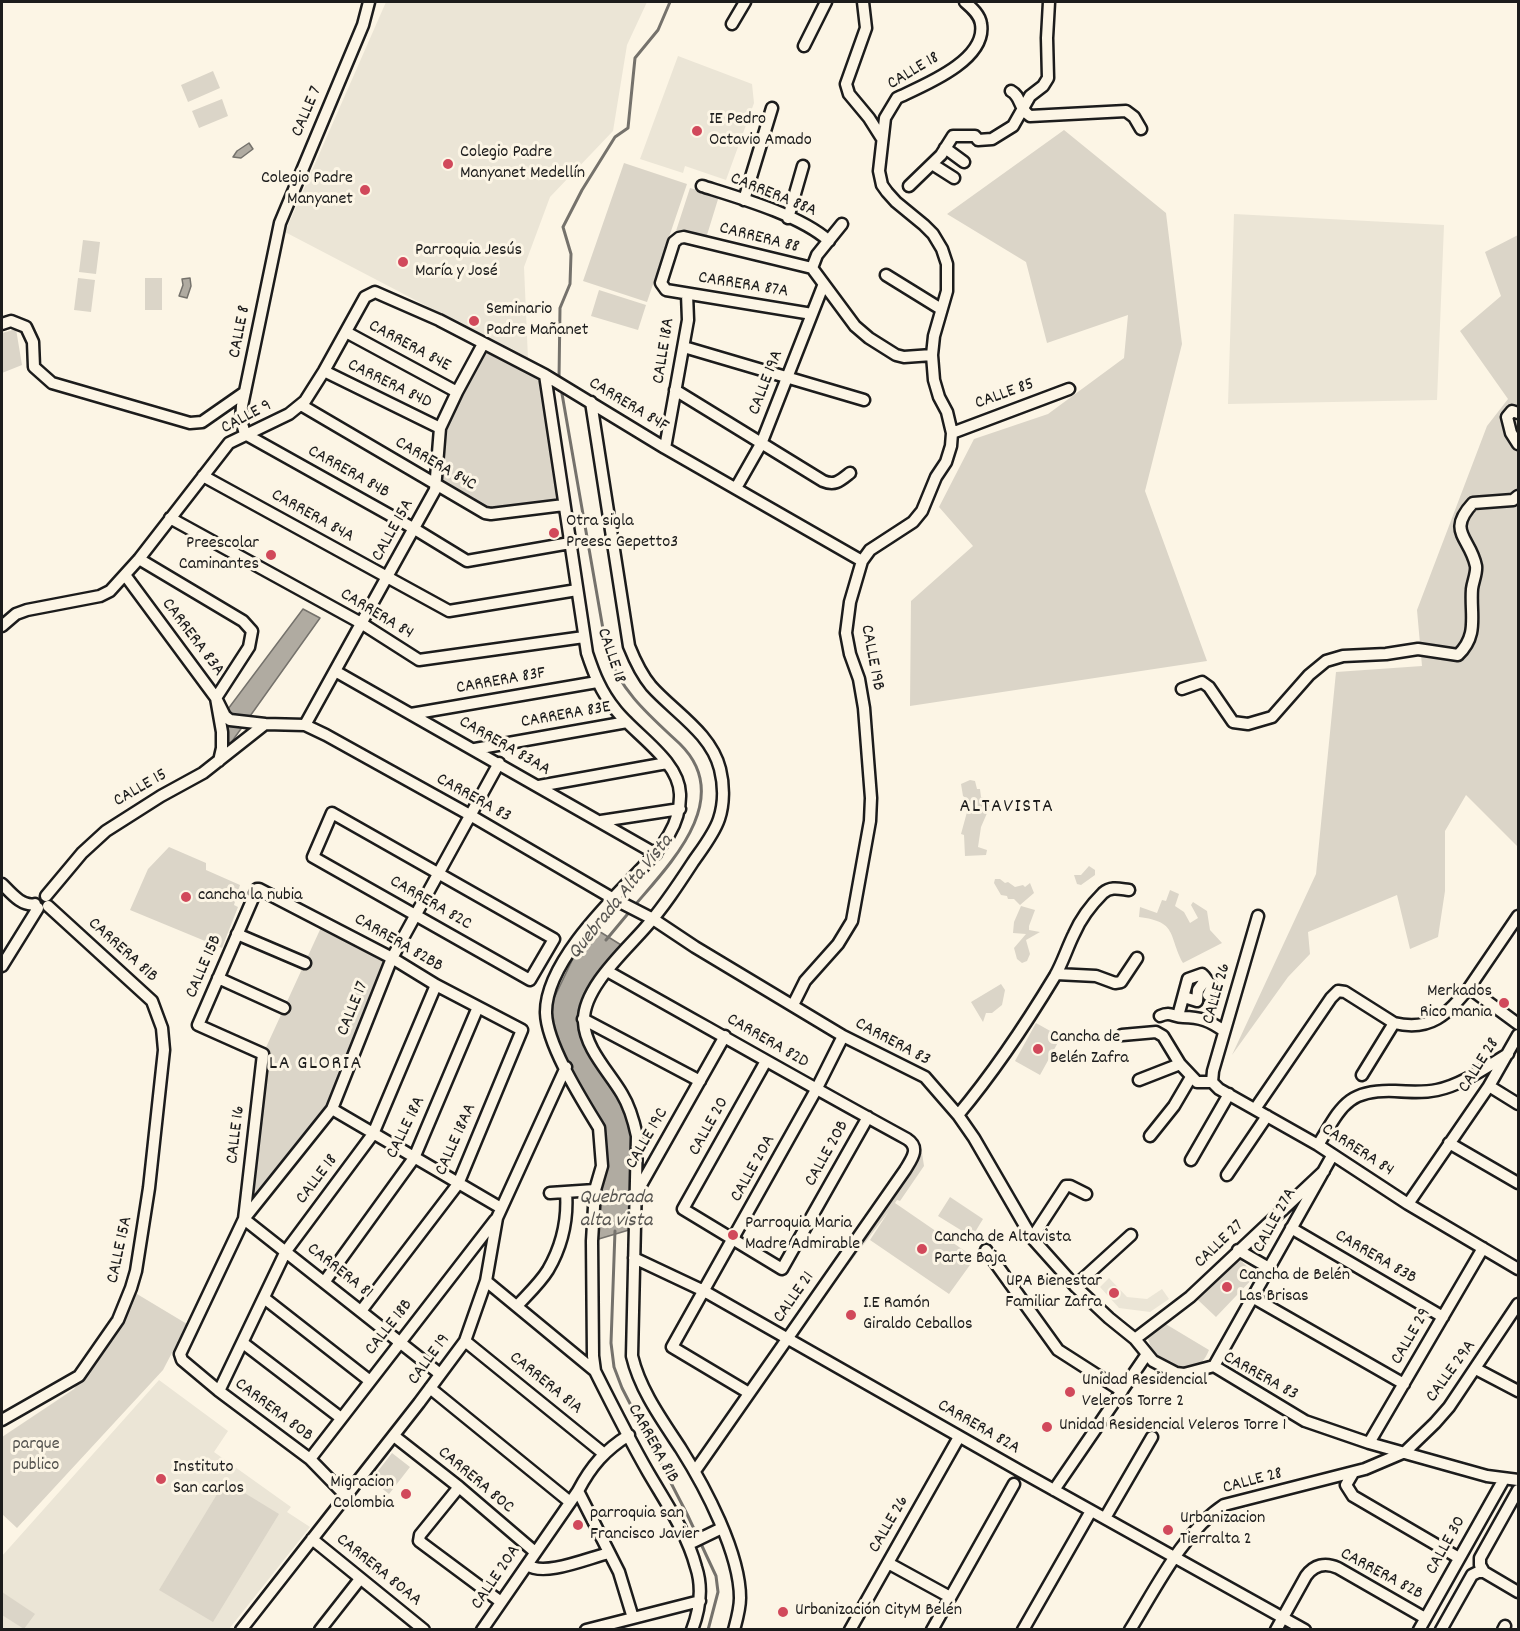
<!DOCTYPE html>
<html>
<head>
<meta charset="utf-8">
<style>
	body { margin:0 }
	#map { position:relative; width:1520px; height:1631px; overflow:hidden; background:#fcf5e5; font-family:Dekko,sans-serif }
	canvas { display:block }
	.frame { position:absolute; inset:0; border:3px solid #1c1c1c; pointer-events:none }
</style>
</head>
<body>
<div id="map">
<canvas width="1520" height="1631"></canvas>
<div class="frame"></div>
</div>
<script>
const g = document.querySelector('canvas').getContext('2d');
g.lineJoin = 'round';
function fill(path, color) { g.fillStyle = color; g.fill(path, 'evenodd'); }
function trace(path, color, width, dash) { g.strokeStyle = color; g.lineWidth = width; g.lineCap = dash ? 'butt' : 'round'; g.setLineDash(dash || []); g.stroke(path); }
function drawText(font, color, halo, rows, align = 'center') {
  g.font = font + ' Dekko,sans-serif'; g.lineWidth = 6; g.setLineDash([]); g.textBaseline = 'middle'; g.strokeStyle = halo; g.fillStyle = color; for (const [text, x, y, turn = 0] of rows) {
    g.save(); g.translate(x, y); g.rotate((+turn || 0) * Math.PI / 180); g.textAlign = isNaN(turn) ? turn : align; if (halo) g.strokeText(text, 0, 0); g.fillText(text, 0, 0); g.restore();
  }
}
const built = new Path2D(`
	M386 2H647L627 45 613 131 550 197 524 267 528 359 285 232Z
	M678 56 752 84 754 103 726 180 685 166 683 173 640 159Z
	M1234 214 1444 225 1437 400 1228 404Z
	M1109 1278 1127 1297 1147 1299 1162 1289 1169 1299 1150 1312 1119 1308 1100 1287Z
	M159 1380 228 1431 214 1452 291 1507 287 1512 310 1527 229 1629 2 1630V1556Z`);
const green = new Path2D(`
	M213 71 220 88 188 102 181 85Z
	M222 99 228 116 199 128 192 111Z
	M1064 130 1166 213 1182 344 1145 491 1207 661 910 706 911 601 973 546 939 507 974 439 1048 414 1124 358 1128 315 1047 343 1026 262 947 214Z
	M624 163 687 184 647 302 583 281Z
	M690 188 719 196 707 235 676 231Z
	M1518 235V847L1466 795 1445 831V891L1438 937 1410 949 1397 895 1308 932 1310 954 1288 977 1232 1055 1316 874 1336 672 1422 666 1417 610 1487 426 1508 399 1460 331 1501 296 1485 252Z
	M83 240 100 242 96 274 79 272Z
	M78 278 95 280 91 312 74 310Z
	M145 278H162V310H145Z
	M599 290 646 305 638 330 591 316Z
	M16 329 22 365 2 373V333Z
	M485 349 541 379 558 500 489 510 442 483 444 430Z
	M970 780 975 781 977 789H980L981 797H988L991 804 981 827 978 847 987 850 986 855 965 856 964 835 961 834 967 812V799L963 796 961 784Z
	M169 847 206 863V870L240 885 234 905 238 907 222 948 130 910 148 869Z
	M1089 866 1095 870V875L1081 885 1077 884 1074 875H1081Z
	M995 879H1000L1005 883 1008 882 1015 887 1023 885 1025 887 1030 883 1034 893 1020 905 1014 899H1008L1007 896 1001 895 994 883Z
	M1170 890 1179 894 1175 906 1184 912 1190 923 1198 918 1191 905 1193 902 1207 911 1210 930 1222 943 1183 963C1168 935 1178 922 1139 917L1140 907 1157 913 1162 900 1166 901Z
	M1021 906 1035 910 1029 926V930L1040 932 1026 940 1030 954 1027 961 1022 963 1017 959 1014 948 1026 934 1013 933 1014 922Z
	M324 921 392 958 332 1109 244 1219 263 1054Z
	M1001 984 1005 990 1002 1005 992 1013H986L983 1022 971 1002Z
	M1036 1023 1061 1037 1040 1075 1015 1061Z
	M918 1150 922 1153 924 1166 900 1201 897 1200 895 1203 975 1258 949 1294 870 1240 889 1211 848 1265 845 1264Z
	M950 1197 983 1219 972 1237 938 1216Z
	M1238 1258 1256 1275 1216 1317 1198 1300Z
	M132 1291 187 1324 163 1370 17 1528 2 1514V1437L74 1389 125 1319Z
	M1164 1323 1209 1350C1202 1368 1191 1370 1174 1365 1170 1364 1164 1363 1160 1360 1153 1355 1151 1347 1148 1339Z
	M392 1453 410 1467 389 1494 371 1480Z
	M225 1481 279 1514 213 1622 159 1590Z
	M2 1592 35 1614 24 1629 2 1615Z`);
const water = new Path2D(`
	M249 143 253 149 241 158 233 157 237 151Z
	M190 278 191 286 187 298 179 296 183 285 182 279Z
	M303 609 320 618 218 761 219 721Z
	M589 925 626 948 585 1012 593 1049 630 1112 639 1227 592 1241 602 1166 595 1120 566 1067 546 1015Z`);
const stream = new Path2D(`
	M559 379 560 308 570 284 571 254 563 227 582 190 615 137 628 128 635 58 658 30 670 2
	M561 388 607 652C621 692 650 716 680 744 735 798 671 863 635 905
	M606 940 631 910
	M615 1231 611 1343 614 1367 622 1388 687 1514 716 1576 718 1592 708 1630`);
const minor = new Path2D(`
	M863 2 866 28 846 84 849 94 869 118 881 137
	M732 24 745 2
	M804 46 826 2
	M1011 91C1022 97 1017 107 1030 116L1126 111 1134 117 1141 129
	M945 148 964 162
	M932 164 954 178
	M702 186C740 198 800 215 829 241
	M909 186 941 155 953 136H975L978 140 992 139 1013 126 1030 96 1043 86 1048 78 1047 38 1049 2
	M744 200 772 108
	M788 218 803 166
	M812 268 817 255 842 224
	M886 275 941 309
	M812 314 666 290 661 283 674 242 679 238 684 237 812 268 855 326 869 338 896 355 904 357 932 355
	M2 324 11 321 26 327 33 342 34 367 52 383 190 423 202 422 245 392
	M346 332 457 392
	M684 347 864 400
	M324 371 440 428
	M545 375 587 653C594 674 601 692 615 709 634 734 679 760 680 794 681 825 662 847 642 868 609 902 545 964 546 1013 547 1045 582 1100 599 1128L602 1166 595 1190 592 1241 593 1356 595 1371C612 1405 629 1439 648 1472 666 1503 687 1533 696 1567 703 1588 700 1609 692 1630
	M675 390 823 481C835 486 840 481 850 473
	M591 402 629 646C635 661 641 674 651 686 674 712 711 733 720 769 724 785 724 804 719 819 714 834 702 849 693 862 678 885 663 908 645 928 625 951 582 989 584 1022 585 1048 609 1072 622 1094 630 1107 634 1122 637 1136L632 1356C640 1390 662 1420 681 1449 705 1487 740 1553 740 1598 740 1609 737 1619 734 1630
	M301 405 485 513 491 514 564 505
	M1518 413 1512 411 1507 417 1511 433 1518 444
	M952 433 1069 389
	M245 434 241 420 242 406 280 223 363 25 369 2
	M245 434 413 528 467 561 570 543
	M665 448 688 320 687 294
	M203 476 449 611 577 590
	M736 488 761 444 823 286
	M170 518 361 623 419 660 584 637
	M139 559 243 621 252 631 249 647 216 698
	M125 575 216 698 222 732V748L219 761
	M2 626 16 614 27 610 100 596 110 591 139 559 229 443 289 414 305 401 324 371 365 297 375 292 439 320 545 375 665 448 862 561
	M335 671 656 854
	M1182 689 1202 682 1209 687 1233 722 1248 724 1272 717 1309 675 1326 661 1343 656 1386 654 1418 649 1458 655C1479 635 1470 615 1472 589 1473 581 1477 573 1476 566 1470 537 1446 532 1473 503L1513 500 1518 496
	M216 698 225 716 230 720 265 724 305 725 326 735 470 815 612 898 653 919 695 947 843 1036 925 1077 958 1115 974 1138 1032 1238 1075 1286 1109 1318 1135 1339 1153 1361 1176 1373 1184 1374 1214 1366 1305 1421 1369 1443 1487 1476 1518 1480
	M411 714 597 682
	M305 725 435 490 440 428 457 392 483 344
	M475 749 627 722
	M539 786 667 763
	M332 813 554 939 530 980 313 857Z
	M601 821 680 809
	M2 884C11 893 22 907 35 904
	M46 896 82 853 106 831 161 796 203 773 265 724
	M237 934 305 963
	M2 966 38 908
	M607 971C707 1027 806 1084 907 1139 921 1148 911 1160 905 1170L695 1471
	M1056 974 1096 976 1115 983 1121 982 1137 958
	M218 978 284 1008
	M1469 988 1518 916
	M1184 997 1197 1001 1198 990 1206 979
	M793 1005 805 981 838 944 852 921 870 821 871 798 864 708 859 679 850 654 846 633 850 602 862 561 870 550 913 522 922 511 936 477 946 462 951 446 952 433 947 412 939 397 934 380 932 355 934 336 947 291V264L942 249 933 234 924 225 896 202 887 192 882 185 879 171 885 118 897 98C922 86 987 61 981 24 980 15 972 8 965 2
	M1160 1016C1171 1011 1173 1017 1183 1017 1200 1017 1210 1021 1224 1031
	M1178 1016 1188 979 1202 974 1204 976 1212 987 1208 995
	M583 1019 700 1081
	M1122 1035 1156 1032 1163 1036 1180 1064 1197 1082H1212L1219 1089 1318 1145 1408 1204 1518 1269
	M766 1061 683 1209 782 1269 868 1117
	M1362 1075 1394 1023C1431 1032 1447 1014 1469 988L1518 1024
	M1139 1080 1180 1064
	M1212 1082 1213 1071 1258 916
	M1489 1086 1518 1104
	M332 1109 501 1208
	M1255 1109 1331 998 1338 991 1345 992 1394 1023
	M958 1115C994 1072 1026 1024 1055 976 1063 962 1067 948 1074 934 1080 920 1092 904 1103 893 1111 886 1120 889 1129 890
	M1150 1136 1174 1106 1191 1077
	M1449 1143 1518 1183
	M1318 1145C1341 1108 1346 1089 1395 1091 1409 1092 1423 1093 1437 1090 1462 1085 1486 1067 1508 1054
	M1191 1160 1229 1094
	M1227 1175 1267 1116
	M637 1192 725 1036
	M550 1193 595 1190
	M1408 1204 1489 1086 1518 1035
	M1291 1228 1443 1317
	M1032 1238 1066 1186H1070L1086 1194
	M986 1250 1058 1350 1122 1391
	M1238 1250 1269 1268
	M634 1258 704 1291 1020 1471 1305 1630
	M325 1281 414 1158 478 1007
	M486 1281 595 1371
	M1075 1286 1131 1235
	M1252 1297 1404 1384
	M264 1298 370 1381
	M517 1306C527 1295 540 1283 548 1270 562 1246 568 1219 566 1192
	M361 1311 458 1184 522 1030 436 985 392 958 259 889H257L198 1025 263 1054 244 1219 440 1374
	M1135 1339 1190 1297 1324 1171
	M465 1341 603 1453
	M243 1343 341 1418
	M1214 1366 1332 1156
	M1476 1369 1518 1391
	M430 1388 570 1502
	M219 1391 286 1251 373 1134 436 985
	M749 1393 672 1347 816 1090 843 1036
	M2 1420 79 1376 118 1320 131 1288 136 1271 149 1188 164 1050 162 1028 152 1001 48 906
	M394 1436 459 1487 535 1552
	M1369 1443 1483 1248
	M310 1459 495 1220
	M1353 1473 1346 1485 1353 1496 1459 1558
	M459 1487 420 1535 419 1541 501 1602
	M1054 1490 1147 1354
	M578 1491 619 1572 633 1618
	M346 1496 310 1459 219 1391 182 1360 180 1354 244 1219 332 1109 392 958 499 763
	M1105 1518 1152 1437
	M312 1539 424 1630
	M689 1544 722 1528
	M888 1563 950 1597
	M527 1565C545 1577 588 1558 609 1553
	M1484 1572 1480 1565V1558L1518 1490
	M1484 1572 1518 1592
	M241 1630 419 1403 465 1341 486 1281 497 1218 566 1067
	M320 1630 360 1579
	M482 1630 578 1491C591 1466 605 1450 629 1435
	M586 1630 700 1601
	M850 1630 959 1437
	M932 1630 1014 1484
	M1023 1630 1091 1511
	M1130 1630C1156 1588 1183 1532 1224 1505L1365 1469 1405 1452 1435 1423 1449 1407 1518 1304
	M1276 1630 1306 1576C1314 1565 1325 1562 1338 1568L1425 1618
	M1419 1630 1504 1479
	M1441 1630 1472 1575 1478 1572H1484
	M1503 1630 1505 1626`);
const markers = [
	[697,131,6,"#d1495b"],
	[448,164,6,"#d1495b"],
	[365,190,6,"#d1495b"],
	[403,262,6,"#d1495b"],
	[474,321,6,"#d1495b"],
	[554,533,6,"#d1495b"],
	[271,555,6,"#d1495b"],
	[186,897,6,"#d1495b"],
	[1504,1003,6,"#d1495b"],
	[1038,1049,6,"#d1495b"],
	[733,1235,6,"#d1495b"],
	[922,1249,6,"#d1495b"],
	[1227,1287,6,"#d1495b"],
	[1114,1293,6,"#d1495b"],
	[851,1315,6,"#d1495b"],
	[1070,1392,6,"#d1495b"],
	[1047,1427,6,"#d1495b"],
	[161,1479,6,"#d1495b"],
	[406,1494,6,"#d1495b"],
	[578,1525,6,"#d1495b"],
	[1168,1530,6,"#d1495b"],
	[783,1612,6,"#d1495b"]
];
const streetNames = [
	["CALLE 18",914,72,-31],
	["CALLE 7",308,112,-67],
	["CARRERA 88A",773,196,22],
	["CARRERA 88",759,239,14],
	["CARRERA 87A",743,286,9],
	["CALLE 8",241,332,-79],
	["CARRERA 84E",409,347,28],
	["CALLE 18A",665,351,-81],
	["CALLE 19A",767,383,-69],
	["CARRERA 84D",389,385,26],
	["CALLE 85",1005,395,-20],
	["CARRERA 84F",628,406,31],
	["CALLE 9",247,418,-28],
	["CARRERA 84C",435,465,30],
	["CARRERA 84B",348,473,29],
	["CARRERA 84A",312,517,29],
	["CALLE 15A",394,531,-61],
	["CARRERA 84",376,615,31],
	["CARRERA 83A",192,638,53],
	["CALLE 18",610,656,71],
	["CALLE 19B",871,658,79],
	["CARRERA 83F",501,682,-10],
	["CARRERA 83E",566,716,-10],
	["CARRERA 83AA",504,747,30],
	["CALLE 15",141,789,-30],
	["CARRERA 83",473,799,29],
	["CARRERA 82C",430,904,30],
	["CARRERA 82BB",398,944,30],
	["CARRERA 81B",122,951,42],
	["CALLE 15B",205,967,-67],
	["CALLE 26",1218,994,-74],
	["CALLE 17",354,1009,-68],
	["CARRERA 82D",767,1042,30],
	["CARRERA 83",892,1043,28],
	["CALLE 28",1480,1066,-58],
	["CALLE 20",710,1127,-61],
	["CALLE 18A",407,1128,-64],
	["CALLE 16",237,1135,-83],
	["CALLE 19C",648,1139,-60],
	["CALLE 18AA",457,1140,-66],
	["CARRERA 84",1357,1151,33],
	["CALLE 20B",828,1154,-61],
	["CALLE 20A",754,1169,-61],
	["CALLE 18",318,1180,-53],
	["CALLE 27A",1276,1221,-61],
	["CALLE 27",1220,1245,-44],
	["CALLE 15A",121,1250,-78],
	["CARRERA 83B",1375,1258,30],
	["CARRERA 81",339,1272,38],
	["CALLE 21",795,1298,-55],
	["CALLE 18B",390,1328,-52],
	["CALLE 29",1412,1337,-60],
	["CALLE 19",430,1360,-54],
	["CALLE 29A",1452,1372,-54],
	["CARRERA 83",1260,1377,29],
	["CARRERA 81A",545,1384,39],
	["CARRERA 80B",273,1411,37],
	["CARRERA 82A",978,1428,30],
	["CARRERA 81B",652,1444,61],
	["CARRERA 80C",475,1481,40],
	["CALLE 28",1253,1482,-15],
	["CALLE 26",890,1525,-60],
	["CALLE 30",1447,1546,-61],
	["CARRERA 80AA",378,1571,39],
	["CARRERA 82B",1381,1575,28],
	["CALLE 20A",497,1578,-56]
];
const poiNames = [
	["IE Pedro",709,121],
	["Octavio Amado",709,142],
	["Colegio Padre",460,154],
	["Manyanet Medellín",460,175],
	["Colegio Padre",353,180,"right"],
	["Manyanet",353,201,"right"],
	["Parroquia Jesús",415,252],
	["María y José",415,273],
	["Seminario",486,311],
	["Padre Mañanet",486,332],
	["Otra sigla",566,523],
	["Preesc Gepetto3",566,544],
	["Preescolar",259,545,"right"],
	["Caminantes",259,566,"right"],
	["cancha la nubia",198,897],
	["Merkados",1492,993,"right"],
	["Rico mania",1492,1014,"right"],
	["Cancha de",1050,1039],
	["Belén Zafra",1050,1060],
	["Parroquia Maria",745,1225],
	["Madre Admirable",745,1246],
	["Cancha de Altavista",934,1239],
	["Parte Baja",934,1260],
	["Cancha de Belén",1239,1277],
	["Las Brisas",1239,1298],
	["UPA Bienestar",1102,1283,"right"],
	["Familiar Zafra",1102,1304,"right"],
	["I.E Ramón",863,1305],
	["Giraldo Ceballos",863,1326],
	["Unidad Residencial",1082,1382],
	["Veleros Torre 2",1082,1403],
	["Unidad Residencial Veleros Torre 1",1059,1427],
	["Instituto",173,1469],
	["San carlos",173,1490],
	["Migracion",394,1484,"right"],
	["Colombia",394,1505,"right"],
	["parroquia san",590,1515],
	["Francisco Javier",590,1536],
	["Urbanizacion",1180,1520],
	["Tierralta 2",1180,1541],
	["Urbanización CityM Belén",795,1612]
];
const parkNames = [
	["parque",36,1446],
	["publico",36,1467]
];
const neighbourhoodNames = [
	["ALTAVISTA",1007,808],
	["LA GLORIA",316,1065]
];
const waterNames = [
	["Quebrada Alta Vista",622,898,-51],
	["Quebrada",616,1199],
	["alta vista",616,1222]
];
fill(built, '#ebe5d6');
fill(green, '#dbd5c8');
fill(water, '#b0aba1');
trace(water, '#75726c', 1.5);
trace(stream, '#75726c', 3);
trace(minor, '#1c1c1c', 15);
trace(minor, '#fcf5e5', 10);
for (const [x, y, r, color] of markers) { const dot = new Path2D(); dot.arc(x, y, r, 0, 2 * Math.PI); g.fillStyle = color; g.fill(dot); trace(dot, '#fcf5e5', 2); }
drawText('18px', '#1c1c1c', '#fcf5e5', streetNames);
drawText('18px', '#1c1c1c', '#fcf5e5', poiNames, 'left');
drawText('18px', '#555450', '#fcf5e5', parkNames);
g.letterSpacing = '1.5px';
drawText('20px', '#1c1c1c', '#fcf5e5', neighbourhoodNames);
g.letterSpacing = '0px';
drawText('italic 20px', '#575551', '#fcf5e5', waterNames);
</script>
</body>
</html>
